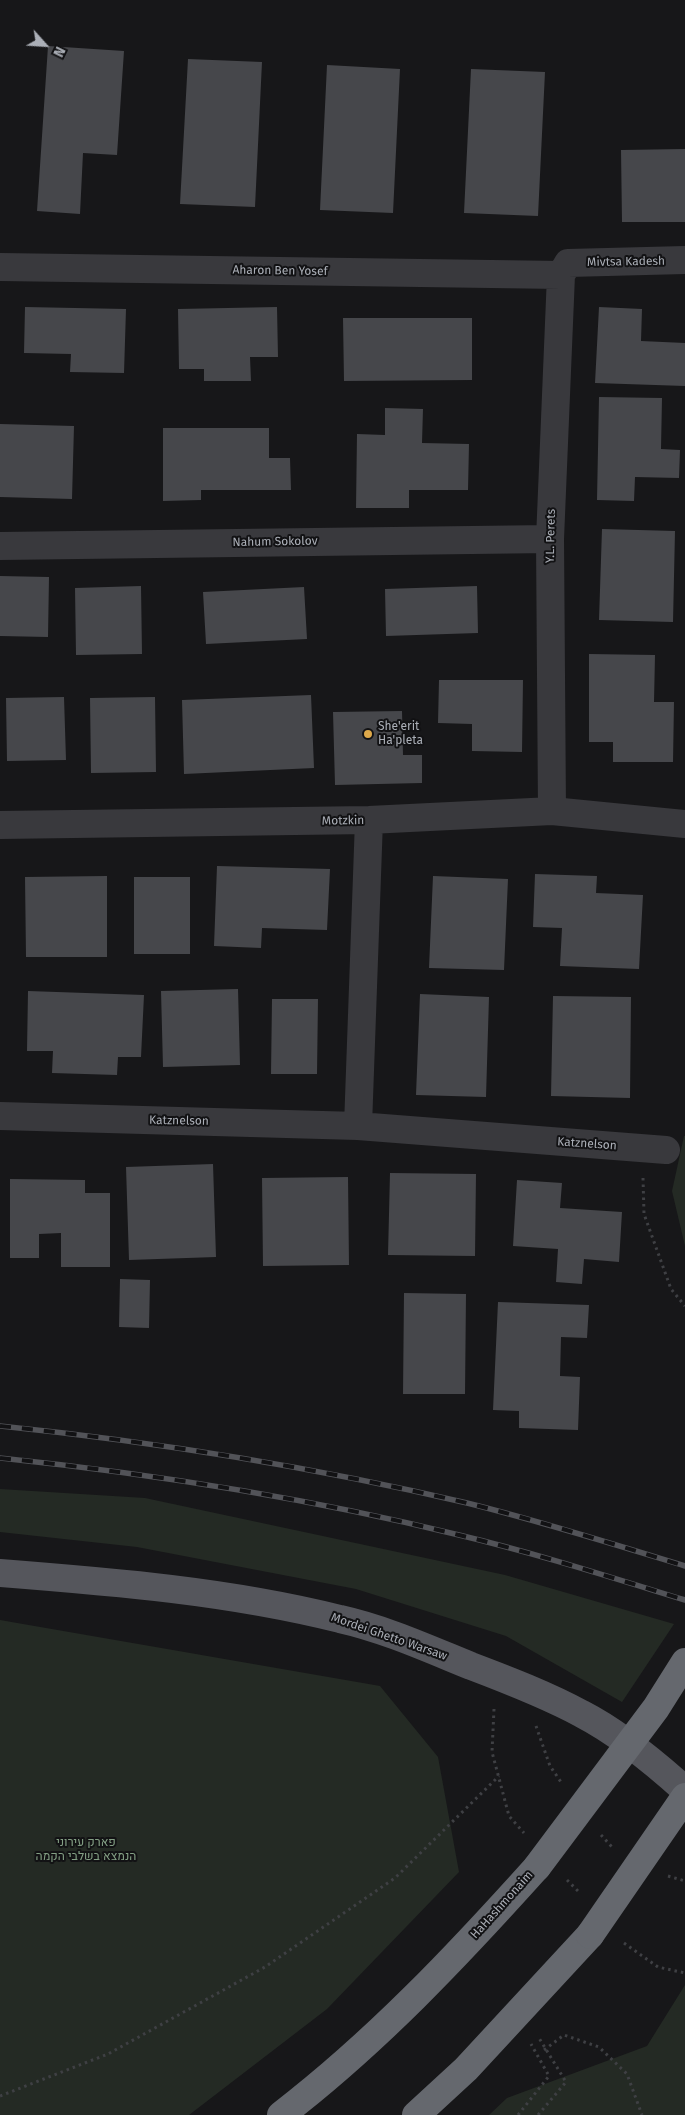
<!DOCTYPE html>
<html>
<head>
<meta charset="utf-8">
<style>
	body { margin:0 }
	#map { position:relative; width:685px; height:2115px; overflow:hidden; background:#171719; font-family:"Fira Sans",sans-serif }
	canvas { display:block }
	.north { position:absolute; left:20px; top:20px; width:50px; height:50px; -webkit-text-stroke:4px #121214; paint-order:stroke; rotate:116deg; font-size:14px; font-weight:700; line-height:20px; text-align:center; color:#abafb7 }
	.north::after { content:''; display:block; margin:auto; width:18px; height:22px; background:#abafb7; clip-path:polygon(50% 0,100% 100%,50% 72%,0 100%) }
</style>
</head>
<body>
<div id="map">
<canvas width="685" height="2115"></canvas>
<div class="north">N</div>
</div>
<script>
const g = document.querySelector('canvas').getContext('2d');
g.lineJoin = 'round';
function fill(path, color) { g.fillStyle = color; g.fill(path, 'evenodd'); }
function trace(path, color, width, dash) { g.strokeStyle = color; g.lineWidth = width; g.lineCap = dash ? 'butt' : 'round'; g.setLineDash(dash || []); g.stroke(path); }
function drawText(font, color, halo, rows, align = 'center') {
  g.font = font + ' "Fira Sans",Heebo,sans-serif'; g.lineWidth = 4; g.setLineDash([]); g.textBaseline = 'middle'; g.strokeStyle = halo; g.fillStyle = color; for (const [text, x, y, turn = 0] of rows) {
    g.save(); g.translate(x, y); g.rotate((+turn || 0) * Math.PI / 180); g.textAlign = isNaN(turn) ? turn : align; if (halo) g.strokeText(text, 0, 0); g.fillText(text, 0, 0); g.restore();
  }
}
const green = new Path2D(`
	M684 1136H685V1246L672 1191Z
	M0 1489 145 1498 505 1575 674 1624 622 1702 506 1636 356 1589 137 1547 0 1532Z
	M0 1620 380 1686 438 1757 459 1872 327 2009 189 2115H0Z
	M685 1985V2115H489L507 2098 647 2046Z`);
const building = new Path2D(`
	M48 46 124 51 117 155 83 153 80 214 37 211Z
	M188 59 262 62 255 207 180 204Z
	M327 65 400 69 393 213 320 210Z
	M471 69 545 72 538 216 464 213Z
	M685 149V222H622L621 150Z
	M25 307 126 309 124 373 70 372 71 354 24 353Z
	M277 307 278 357H250L251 381H204V369H179L178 309Z
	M599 307 642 309 641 341 685 343V386L595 383Z
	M343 318H472V380L344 381Z
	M599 397 662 398 661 449 680 450 679 478 635 477 634 501 597 500Z
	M385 408 423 409 422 443 469 444 468 490H409V508H356L357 434 385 435Z
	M0 424 74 426 72 499 0 497Z
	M163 428H269V458H290L291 490H201V500L163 501Z
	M602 529 675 531 673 622 599 620Z
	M0 576 49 577 48 637 0 636Z
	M141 586 142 654 76 655 75 588Z
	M477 586 478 633 386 636 385 589Z
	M304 587 307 639 206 644 203 592Z
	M589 654 655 655 654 702H674L673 762H613V742H589Z
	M439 680H523L522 752 472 751V724L438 723Z
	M311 695 314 768 184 774 182 700Z
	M64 697 66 760 7 761 6 698Z
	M155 697 156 772 91 773 90 698Z
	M402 711 403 755H422V783L335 785 333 712Z
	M217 866 330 869 327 930 262 928 261 948 214 946Z
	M535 874 597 876 596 893 643 895 639 969 560 966 562 928 533 927Z
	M107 876V957H26L25 877Z
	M433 876 508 879 504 970 429 968Z
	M134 877H190V954H134Z
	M238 989 240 1065 163 1067 161 991Z
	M28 991 144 995 141 1057H118L117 1075 52 1073 53 1051H27Z
	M420 994 489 997 486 1097 416 1095Z
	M553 996 631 997 630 1098 551 1096Z
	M272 999H318L317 1074H271Z
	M213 1164 216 1257 129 1260 126 1167Z
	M390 1173 476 1174 475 1256 388 1255Z
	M348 1177 349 1265 263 1266 262 1178Z
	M10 1179 85 1180V1193H110V1267H61V1233L39 1234V1258H10Z
	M517 1180 562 1183 560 1208 622 1212 619 1262 584 1259 582 1284 556 1282 558 1249 513 1246Z
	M120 1279 150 1280 149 1328 119 1327Z
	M404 1293 466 1294 465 1394H403Z
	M498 1302 589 1305 587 1338 561 1337 560 1376 580 1377 578 1430 519 1428V1411L493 1410Z`);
const path = new Path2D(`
	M643 1178 644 1214 671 1289 685 1306
	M494 1709 492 1752 509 1816 524 1833
	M536 1726 550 1766 561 1782
	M601 1835 612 1847
	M668 1876 685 1881
	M567 1880 580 1893
	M624 1943 658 1967 685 1973
	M544 2050 564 2035 599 2047 627 2074 642 2115
	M0 2096 108 2054 265 1967 395 1878 499 1776
	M518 2115 549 2076 531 2044
	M538 2115 566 2082 539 2038`);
const minor = new Path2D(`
	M0 267 561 275
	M0 546 550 539
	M552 811 550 539 561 275 568 263 685 260
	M0 825 369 820 552 811 685 824
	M0 1116 358 1126 666 1150
	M358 1126 369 820`);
const major = new Path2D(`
	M0 1573C114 1582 228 1591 340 1619 385 1629 429 1649 471 1666 508 1680 547 1695 582 1714 617 1732 655 1763 685 1790`);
const highway = new Path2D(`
	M281 2115C376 2042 457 1956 537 1867
	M416 2115 466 2069 590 1935`);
const rail = new Path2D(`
	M0 1426C157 1442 313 1467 467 1503 540 1521 613 1544 685 1566
	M0 1458C154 1474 308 1498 459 1535 535 1553 610 1577 685 1600`);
const highwayBridge = new Path2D(`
	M537 1867 656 1708 685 1662
	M590 1935 685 1797`);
const markers = [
	[368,734,5,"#dea94a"]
];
const streetNames = [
	["Mivtsa Kadesh",626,262,-1],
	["Aharon Ben Yosef",280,271,1],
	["Y.L. Perets",551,536,-89],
	["Nahum Sokolov",275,542,-1],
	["Motzkin",343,821,-1],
	["Katznelson",179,1121,1],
	["Katznelson",587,1144,4],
	["Mordei Ghetto Warsaw",389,1637,19],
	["HaHashmonaim",502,1905,-48]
];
const poiNames = [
	["She'erit",378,727],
	["Ha'pleta",378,741]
];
const parkNames = [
	["פארק עירוני",86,1843],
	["הנמצא בשלבי הקמה",86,1857]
];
fill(green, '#242a24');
fill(building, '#46474b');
trace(path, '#3f4044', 3, [2.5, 4]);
trace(minor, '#39393d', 28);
trace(major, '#55565c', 28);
trace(highway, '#65686e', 28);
trace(rail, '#525358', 5.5);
trace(rail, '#121214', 4, [11]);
trace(highwayBridge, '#65686e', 28);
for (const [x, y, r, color] of markers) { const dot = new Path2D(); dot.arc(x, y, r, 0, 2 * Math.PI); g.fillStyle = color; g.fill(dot); trace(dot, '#121214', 2); }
drawText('12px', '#abafb7', '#121214', streetNames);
drawText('12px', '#abafb7', '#121214', poiNames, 'left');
drawText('12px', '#84a085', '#121214', parkNames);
</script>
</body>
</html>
